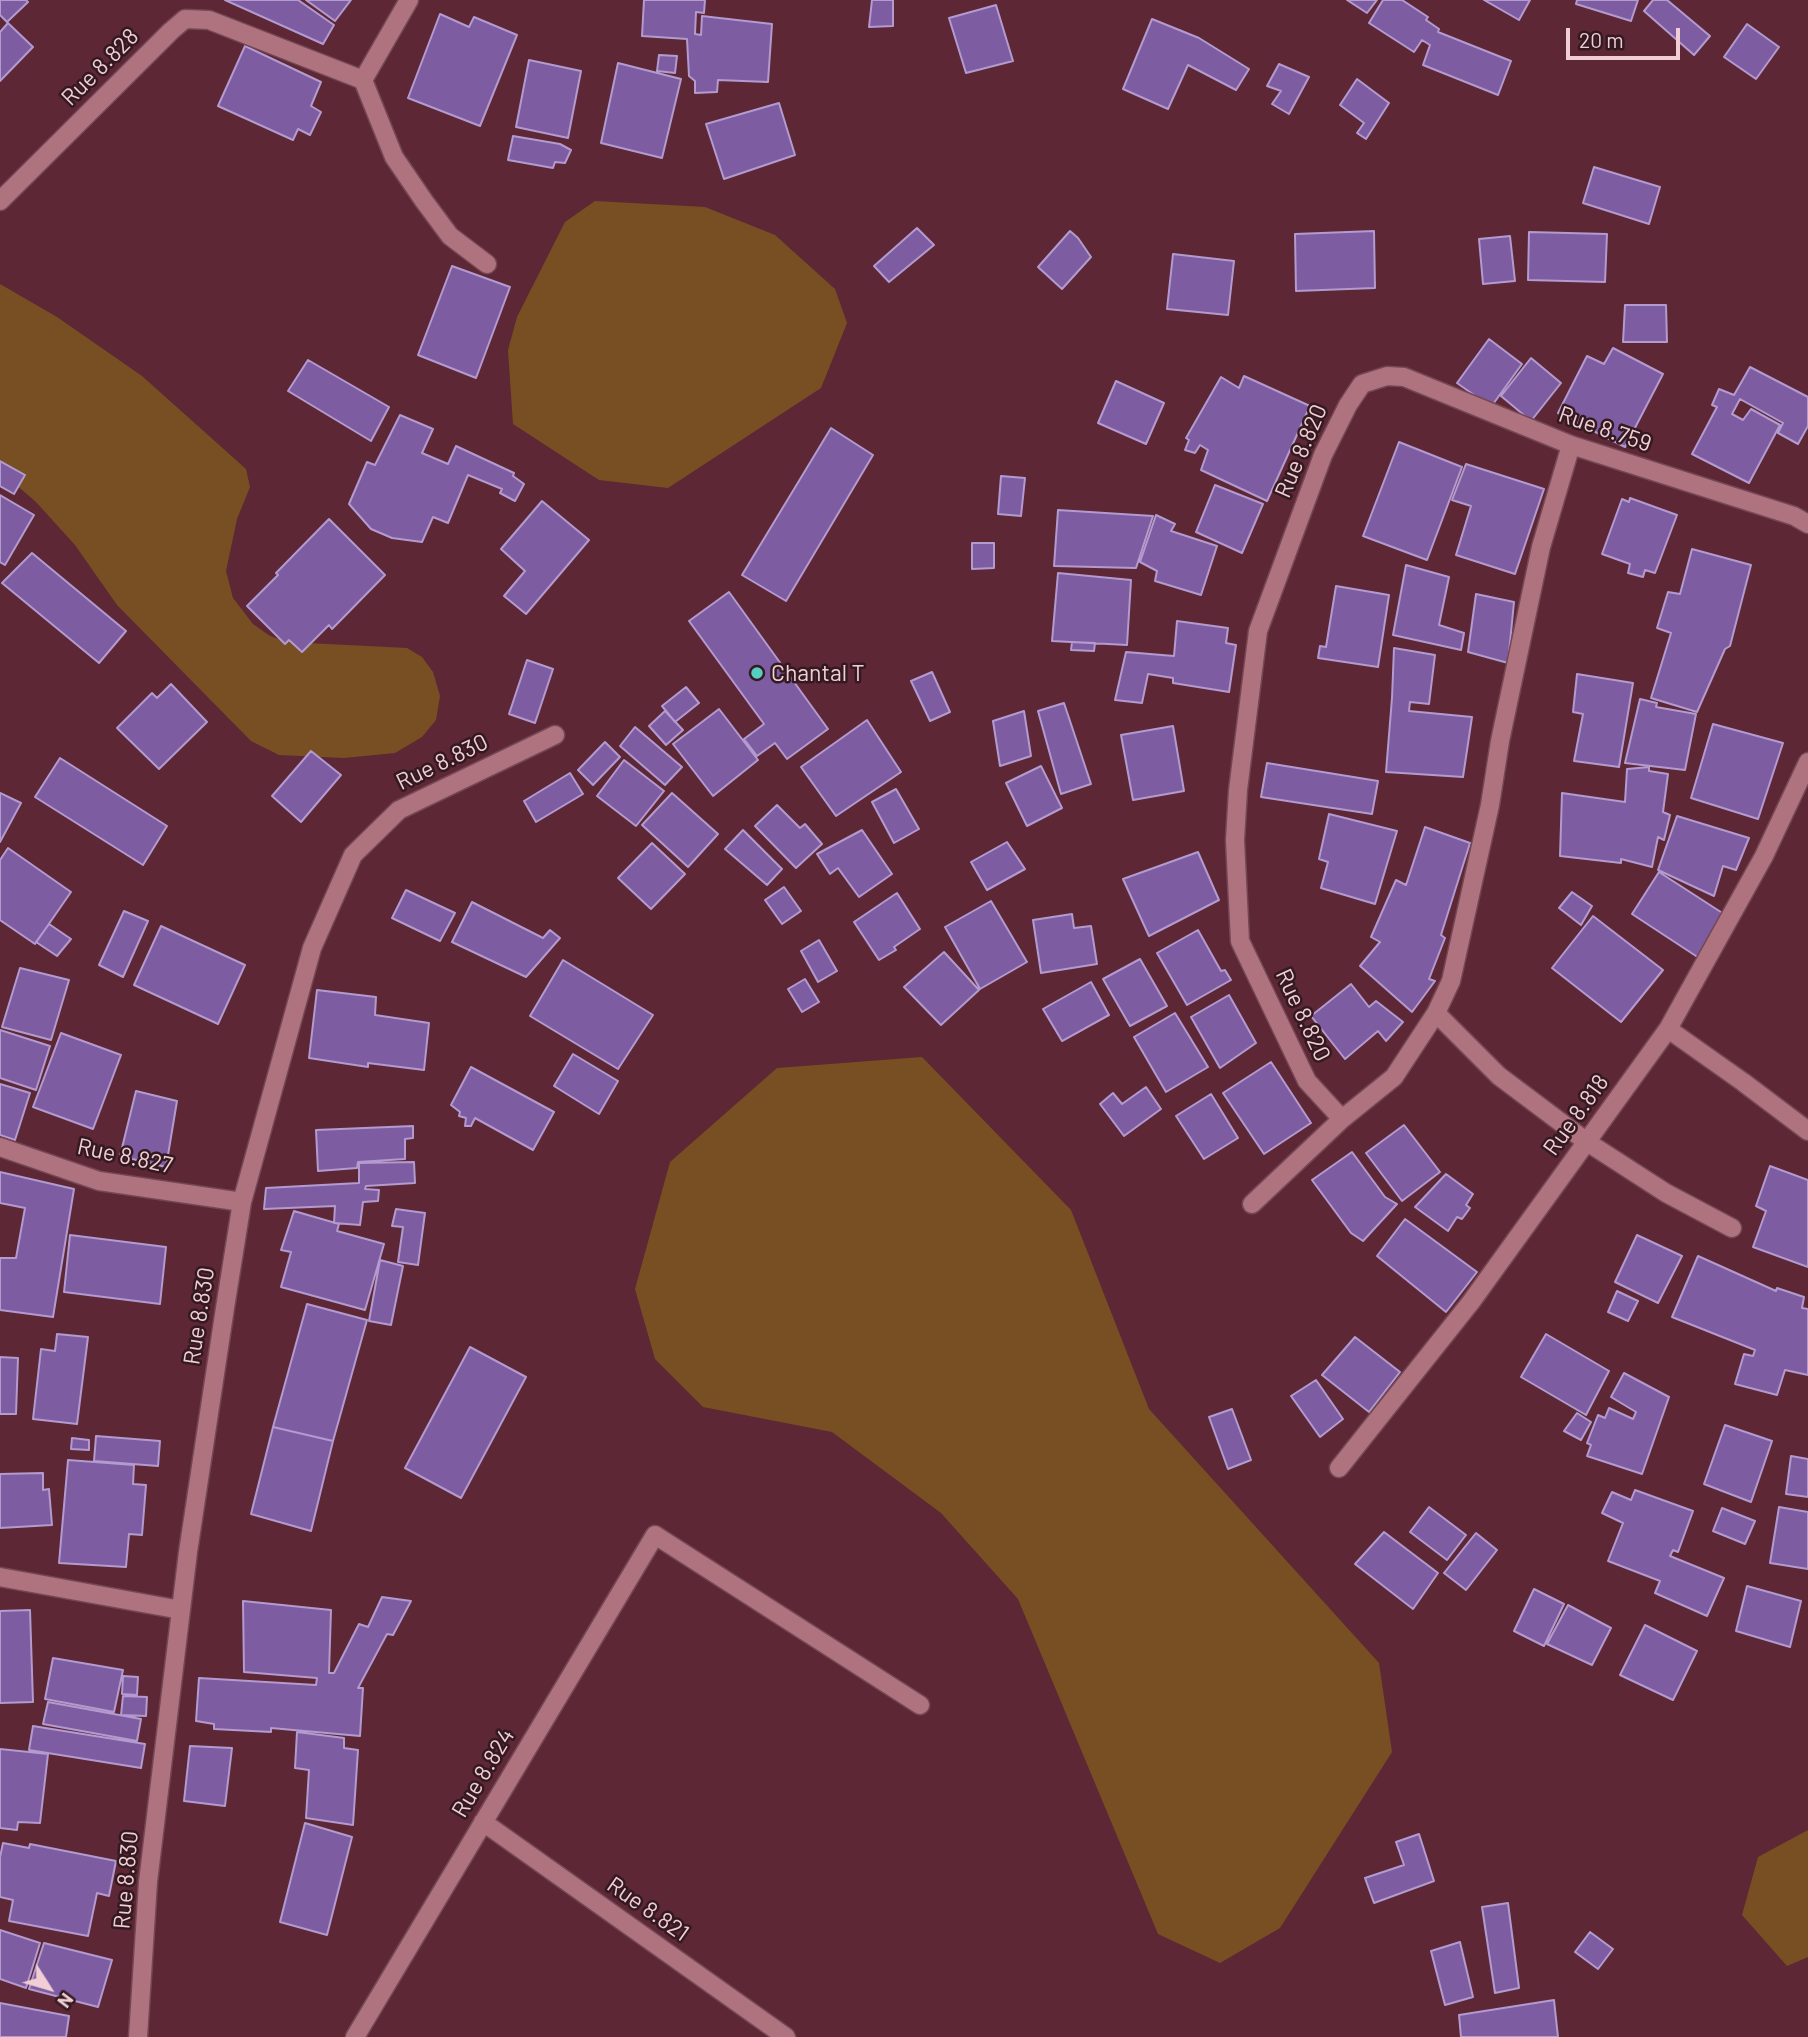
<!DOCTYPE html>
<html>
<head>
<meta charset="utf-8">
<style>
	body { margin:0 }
	#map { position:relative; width:1808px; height:2037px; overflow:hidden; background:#5d2735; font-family:Barlow,sans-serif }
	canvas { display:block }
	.north { position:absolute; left:14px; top:1953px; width:70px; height:70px; -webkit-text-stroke:5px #331a20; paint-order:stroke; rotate:127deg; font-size:19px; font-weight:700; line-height:28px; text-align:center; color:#f1ced4 }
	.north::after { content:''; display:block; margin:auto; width:24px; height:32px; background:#f1ced4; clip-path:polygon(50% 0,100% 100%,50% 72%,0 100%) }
	.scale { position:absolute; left:1566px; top:28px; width:114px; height:32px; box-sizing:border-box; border:4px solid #f1ced4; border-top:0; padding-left:9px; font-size:21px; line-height:24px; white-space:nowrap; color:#f1ced4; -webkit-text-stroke:5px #331a20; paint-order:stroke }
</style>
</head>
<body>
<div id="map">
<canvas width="1808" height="2037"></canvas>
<div class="north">N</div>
<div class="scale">20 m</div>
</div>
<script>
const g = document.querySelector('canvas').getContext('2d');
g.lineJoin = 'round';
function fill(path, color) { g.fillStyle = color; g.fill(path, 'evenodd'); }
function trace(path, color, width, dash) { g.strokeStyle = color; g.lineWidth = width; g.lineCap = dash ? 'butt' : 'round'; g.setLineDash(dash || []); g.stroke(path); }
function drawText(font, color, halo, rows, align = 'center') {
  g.font = font + ' Barlow,sans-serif'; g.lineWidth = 5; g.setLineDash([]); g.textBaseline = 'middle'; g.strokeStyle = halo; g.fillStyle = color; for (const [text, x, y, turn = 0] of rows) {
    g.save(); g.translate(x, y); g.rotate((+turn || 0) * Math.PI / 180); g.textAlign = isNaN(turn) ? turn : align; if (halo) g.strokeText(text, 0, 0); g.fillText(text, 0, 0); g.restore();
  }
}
const green = new Path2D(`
	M595 201 705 207 775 235 835 289 847 323 821 388 668 488 599 480 513 424 508 350 517 317 565 222Z
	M0 284 57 317 142 376 246 469 250 487 237 519 226 571 233 598 253 624 270 636 287 642 407 648 422 657 433 672 440 696 436 720 422 737 395 753 344 758 279 755 251 741 117 605 75 545 36 502 0 471Z
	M922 1057 1071 1210 1149 1409 1379 1663 1392 1752 1280 1928 1220 1963 1158 1934 1018 1599 941 1513 832 1432 703 1407 655 1359 635 1289 670 1162 777 1068Z
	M1808 1830V1957L1787 1966 1742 1915 1758 1857Z`);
const building = new Path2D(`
	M0 0H26L28 2 7 22 0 15Z
	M225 0H298L334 25 323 44Z
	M306 0H351L335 21Z
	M644 0H705L704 13 696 12 695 34 701 35 702 16 772 24 768 82 718 80 717 92 695 93V81L689 76 687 39 642 36Z
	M872 0H893V26L869 27Z
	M1347 0H1377L1367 13Z
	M1383 0H1402L1428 17 1426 20 1439 29 1438 32 1511 61 1498 95 1423 65 1430 45 1422 40 1414 52 1369 23Z
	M1484 0H1530L1519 20Z
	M1577 0H1638L1631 21 1576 4Z
	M1653 0H1667L1710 36 1694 55 1644 11Z
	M996 5 1013 61 966 73 949 18Z
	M440 14 469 27 474 17 517 35 480 126 408 98Z
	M1152 19 1199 38 1249 69 1236 90 1188 65 1168 109 1123 89Z
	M8 23 33 47 0 81V32Z
	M1747 24 1779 47 1756 79 1724 57Z
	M245 46 321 82 311 106 321 112 310 135 298 129 293 140 218 106Z
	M659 55 677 56 675 73 657 71Z
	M529 60 581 71 568 138 516 127Z
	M618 63 681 79 662 158 601 143Z
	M1279 64 1309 77 1289 114 1272 104 1281 91 1267 86Z
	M1357 79 1389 103 1366 139 1357 133 1364 123 1340 105Z
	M779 103 795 155 724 179 706 124Z
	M513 136 560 144 571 150 565 163 555 162 553 168 508 160Z
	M1594 167 1660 187 1649 224 1583 203Z
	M917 228 934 245 889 282 874 266Z
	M1070 231 1078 238 1091 257 1062 289 1038 267Z
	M1374 231 1375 288 1296 291 1295 234Z
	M1529 232 1607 234 1605 282 1528 280Z
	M1510 236 1515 281 1483 284 1479 239Z
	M1173 254 1234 261 1228 315 1167 309Z
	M452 266 510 287 476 378 418 355Z
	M1625 305H1666L1667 342H1623Z
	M1489 339 1522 364 1491 407 1457 383Z
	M1613 348 1663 374 1625 447 1558 413 1587 356 1604 364Z
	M1531 358 1561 383 1531 421 1501 396Z
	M308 360 389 407 371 441 288 391Z
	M1750 367 1808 397V426L1798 444 1778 433 1783 423 1740 399 1732 414 1743 420 1751 409 1780 425 1749 483 1692 454 1717 407 1712 405 1719 389 1734 395Z
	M1244 376 1310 406 1267 501 1201 470 1208 450 1200 445 1195 453 1185 450 1189 440 1186 438 1221 377 1239 388Z
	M1116 381 1164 403 1146 444 1098 423Z
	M400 415 433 429 422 453 448 464 456 446 514 473 513 476 524 484 515 501 500 493 502 489 468 475 448 523 433 517 422 542 392 538 371 529 349 504 367 462 375 465Z
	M831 428 873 455 786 601 742 575Z
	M1399 442 1462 467 1427 560 1363 536Z
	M0 461 25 475 14 494 0 486Z
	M1466 464 1544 489 1515 574 1456 555 1471 506 1452 500Z
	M1001 476 1025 478 1021 516 998 514Z
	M1215 485 1263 504 1242 553 1196 532Z
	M0 495 34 515 5 565 0 562Z
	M1630 498 1677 515 1655 573 1645 570 1643 577 1628 573 1630 564 1602 554 1622 499 1629 502Z
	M542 501 589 540 526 614 504 596 525 571 501 549Z
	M1058 510 1153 516 1136 568 1054 566Z
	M1156 515 1175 524 1171 531 1217 546 1201 595 1155 581 1157 571 1140 562Z
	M329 519 385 575 332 629 329 625 302 652 289 640 285 644 247 606 278 575 276 573Z
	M972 543H994V568L972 569Z
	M1692 549 1751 565 1730 646 1725 649 1697 712 1651 698 1671 633 1657 628 1668 592 1680 594Z
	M32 553 126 631 99 663 2 583Z
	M1406 565 1449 577 1439 625 1464 633 1461 650 1393 635Z
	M1058 573 1131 580 1127 645 1052 641Z
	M1336 586 1389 595 1378 667 1318 658 1320 646 1326 647Z
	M729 592 828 729 787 759 775 743 757 756 744 739 764 724 689 621Z
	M1476 594 1514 602 1508 663 1468 652Z
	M1177 621 1228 628 1226 643 1236 645 1229 692 1173 683V678L1148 674 1142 703 1115 700 1126 652 1174 656Z
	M1072 642 1095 643 1094 651 1071 650Z
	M1394 648 1435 655 1429 704 1410 702 1409 711 1472 717 1463 777 1386 772 1392 698Z
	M527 660 553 669 535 723 509 714Z
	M932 672 950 712 930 721 911 681Z
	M1577 674 1633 683 1619 767 1574 761 1583 714 1573 712Z
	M171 684 207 722 159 769 117 728 152 693 157 698Z
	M686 687 699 703 675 722 662 706Z
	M1640 699 1657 703 1656 707 1696 714 1685 770 1625 763Z
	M1064 703 1091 784 1061 794 1038 711Z
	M719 709 758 760 713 796 673 744Z
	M665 711 683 730 666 745 649 726Z
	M1024 711 1031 756 1000 766 993 721Z
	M867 720 901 772 836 816 801 767Z
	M1713 724 1783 743 1758 819 1691 798Z
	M1173 726 1184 791 1133 800 1121 735Z
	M635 727 682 767 665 785 620 746Z
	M605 742 620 757 593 785 578 770Z
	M311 751 341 775 301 822 272 796Z
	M60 758 167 826 143 865 35 797Z
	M624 760 664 791 636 826 597 796Z
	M1267 763 1378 781 1372 814 1261 797Z
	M1041 766 1062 808 1027 826 1006 783Z
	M1649 767V771L1668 774 1663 812 1670 815 1664 840 1658 837 1652 867 1621 859V863L1560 856 1562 793 1625 802 1627 769Z
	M570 773 583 794 536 822 524 801Z
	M896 789 919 829 894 843 872 802Z
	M0 793 21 803 0 842Z
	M672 793 718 834 688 867 642 825Z
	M777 805 800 828 805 824 822 844 796 868 755 826Z
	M1329 814 1397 831 1375 904 1321 888 1328 862 1319 859Z
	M1677 816 1749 838 1736 870 1723 866 1714 896 1658 870Z
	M1425 827 1470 843 1441 935 1445 938 1429 979 1435 981 1412 1012 1360 966 1380 942 1371 937 1396 880 1406 885Z
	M743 830 782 869 767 885 725 849Z
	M862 830 892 874 859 897 838 868 830 874 817 854Z
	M1007 842 1025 869 987 890 971 862Z
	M652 843 685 874 651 909 618 878Z
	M8 848 71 892 35 944 0 920V860Z
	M1198 852 1219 900 1149 936 1123 879Z
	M1659 872 1727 916 1699 958 1632 914Z
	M784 887 801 911 782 924 765 900Z
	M406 890 455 913 440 941 392 918Z
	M1572 892 1592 906 1581 925 1559 908Z
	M897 893 920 929 894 947 896 950 879 960 854 922Z
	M991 901 1027 962 980 989 945 927Z
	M472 902 543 938 550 930 560 938 526 977 452 942Z
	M124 911 148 921 123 977 99 965Z
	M1072 914 1074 928 1091 926 1097 964 1041 973 1033 920Z
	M1593 916 1663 970 1621 1022 1552 968Z
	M49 924 71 939 57 956 36 942Z
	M161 926 245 965 218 1024 134 985Z
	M1198 930 1221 971 1225 970 1231 980 1187 1005 1157 953Z
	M819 940 837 971 818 982 801 951Z
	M944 952 979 990 941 1025 904 987Z
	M1140 959 1167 1006 1130 1026 1103 979Z
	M563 960 653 1015 618 1069 530 1016Z
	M20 968 69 980 51 1040 2 1027Z
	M805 979 819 1002 802 1012 788 989Z
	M1091 982 1109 1015 1062 1041 1043 1009Z
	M1351 984 1369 1007 1376 1001 1403 1022 1386 1041 1378 1031 1345 1059 1311 1016Z
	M317 990 376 997 375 1015 429 1023 424 1070 368 1063V1067L309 1058Z
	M1229 995 1256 1043 1220 1068 1191 1017Z
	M1175 1013 1208 1067 1166 1092 1134 1037Z
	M0 1030 50 1046 36 1090 0 1078Z
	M61 1033 121 1055 93 1129 33 1107Z
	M573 1054 618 1081 599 1114 554 1086Z
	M1271 1062 1311 1123 1264 1154 1223 1093Z
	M471 1067 554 1112 533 1150 475 1118 471 1126H465L466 1118 459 1116 460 1112 451 1105Z
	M0 1084 30 1093 15 1140 0 1135Z
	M1146 1087 1161 1109 1124 1136 1100 1104 1113 1093 1122 1104Z
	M136 1091 177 1101 166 1167 120 1156Z
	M1211 1094 1238 1138 1204 1159 1176 1116Z
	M1404 1125 1440 1172 1402 1201 1366 1153Z
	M413 1126V1138L405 1139V1159L358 1162 357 1168 318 1171 316 1130Z
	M1352 1152 1385 1197 1397 1204 1363 1241 1351 1233 1312 1180Z
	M414 1162 415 1183 366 1186 365 1189 379 1190 378 1201 363 1202 360 1225 334 1223 335 1206 264 1209 266 1188 359 1183V1163Z
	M1770 1166 1808 1180V1267L1753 1247 1766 1211 1756 1206Z
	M0 1172 74 1189 53 1317 0 1310V1258H16L25 1208 0 1203Z
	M1446 1174 1473 1194 1466 1205 1470 1208 1462 1219 1457 1217 1448 1231 1415 1207Z
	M396 1209 425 1213 418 1265 398 1262 403 1227 392 1226Z
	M294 1211 339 1224 337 1231 384 1244 365 1310 281 1287 291 1252 281 1250Z
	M1405 1219 1477 1272 1446 1312 1377 1256Z
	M70 1235 166 1247 160 1304 64 1292Z
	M1637 1235 1682 1256 1658 1303 1615 1282Z
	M1698 1256 1776 1291 1777 1288 1804 1297 1802 1308 1808 1309V1375L1785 1370 1777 1395 1735 1384 1744 1354 1753 1356 1755 1350 1672 1317Z
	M380 1260 403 1266 391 1325 369 1321Z
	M1617 1291 1638 1301 1628 1321 1608 1312Z
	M307 1304 367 1320 333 1441 273 1427Z
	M57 1334 88 1337 77 1424 33 1419 41 1349 55 1351Z
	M1546 1334 1609 1371 1586 1415 1521 1377Z
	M1355 1337 1400 1372 1369 1412 1322 1375Z
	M470 1347 526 1377 461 1498 405 1468Z
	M0 1357 18 1358 16 1414H0Z
	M1624 1373 1669 1397 1642 1474 1587 1456 1591 1445 1587 1443 1598 1415 1605 1418 1609 1408 1633 1419 1636 1412 1611 1397Z
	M1316 1380 1343 1419 1320 1437 1291 1396Z
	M1232 1409 1251 1460 1228 1469 1209 1417Z
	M1577 1413 1591 1422 1581 1440 1564 1431Z
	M1725 1425 1772 1441 1751 1502 1704 1484Z
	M273 1427 333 1441 311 1531 251 1514Z
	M96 1436 160 1441 158 1466 94 1461Z
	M72 1438 89 1440V1450L71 1449Z
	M1791 1456 1808 1459V1497L1786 1494Z
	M68 1460 134 1465 133 1484 146 1485 142 1535 129 1534 126 1567 59 1563Z
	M43 1473V1490L49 1489 52 1525 0 1528V1474Z
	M1635 1490 1693 1511 1678 1552 1673 1550 1670 1556 1724 1578 1707 1616 1655 1593 1660 1581 1608 1561 1623 1523 1602 1513 1612 1492 1631 1500Z
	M1429 1507 1466 1535 1447 1560 1410 1532Z
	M1779 1507 1808 1512V1569L1770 1563Z
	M1722 1508 1755 1521 1745 1544 1713 1531Z
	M1384 1532 1438 1573 1413 1609 1355 1564Z
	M1476 1533 1497 1550 1466 1590 1444 1573Z
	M1747 1586 1801 1601 1790 1647 1736 1631Z
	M1534 1589 1564 1604 1544 1646 1514 1631Z
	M382 1597 411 1601 393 1635 387 1634 358 1688H363L360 1736 271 1728V1732L214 1729V1724L196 1721 199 1678 316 1685 317 1678 244 1672 243 1601 331 1610 329 1673H334L359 1624 368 1627Z
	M1568 1605 1611 1628 1592 1665 1547 1644Z
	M30 1610 33 1702 0 1703V1611Z
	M1645 1625 1697 1651 1673 1700 1620 1675Z
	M53 1658 123 1670 114 1712 45 1699Z
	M123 1676 138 1677 137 1695 122 1694Z
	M123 1696 147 1697 146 1716 121 1715Z
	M48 1702 141 1719 137 1741 43 1724Z
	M33 1726 145 1744 141 1768 29 1750Z
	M297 1732 344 1738V1748L358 1750 353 1825 306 1818 309 1770 295 1768Z
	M190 1746 232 1748 225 1806 184 1801Z
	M0 1749 48 1754 40 1823 18 1822 17 1830 0 1828Z
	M305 1823 352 1837 327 1935 280 1922Z
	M1419 1834 1434 1881 1374 1903 1365 1878 1404 1865 1396 1842Z
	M3 1843 29 1848 30 1844 116 1861 109 1896 97 1893 88 1936 9 1921 13 1900 0 1897V1857Z
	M1508 1903 1519 1988 1495 1993 1482 1907Z
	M0 1930 40 1943 26 1988 0 1979Z
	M1590 1932 1613 1949 1598 1969 1575 1952Z
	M1460 1942 1473 1997 1445 2005 1431 1951Z
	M44 1943 112 1960 98 2007 29 1989Z
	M1554 2000 1558 2037H1461L1459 2015Z
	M0 2003 69 2016 66 2037H0Z`);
const minor = new Path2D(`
	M363 80 394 157 424 201 450 236 487 264
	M0 201 171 31 185 19 209 20 363 80 409 0
	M1436 1013 1499 1076 1587 1142 1666 1193 1732 1228
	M1668 1029 1743 1082 1808 1131
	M1342 1119 1307 1081 1240 941 1235 840 1238 790 1258 631 1323 455 1348 405 1362 384 1387 376 1404 377 1571 445 1794 516 1808 524
	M0 1147 99 1181 242 1202
	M1252 1204 1342 1119 1394 1077 1436 1013 1451 981 1490 805 1500 741 1541 547 1571 445
	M1339 1468 1471 1302 1668 1029 1764 856 1808 762
	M0 1577 181 1610
	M483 1822 786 2037
	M138 2037 148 1882 188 1552 225 1308 242 1202 312 948 353 855 399 810 555 735
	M355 2037 655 1535 920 1705`);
const markers = [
	[757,673,7,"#57cec1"]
];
const streetNames = [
	["Rue 8.828",100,67,-45],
	["Rue 8.759",1605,429,19],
	["Rue 8.820",1301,451,-67],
	["Rue 8.830",442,762,-26],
	["Rue 8.820",1303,1015,65],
	["Rue 8.818",1576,1115,-54],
	["Rue 8.827",125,1156,12],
	["Rue 8.830",199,1316,-81],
	["Rue 8.824",483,1773,-59],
	["Rue 8.830",126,1880,-85],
	["Rue 8.821",648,1909,35]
];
const poiNames = [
	["Chantal T",771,673]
];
fill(green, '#784f23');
fill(building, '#7e5ca2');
trace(building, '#b39acf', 2);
trace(minor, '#744754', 21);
trace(minor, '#af727f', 18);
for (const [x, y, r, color] of markers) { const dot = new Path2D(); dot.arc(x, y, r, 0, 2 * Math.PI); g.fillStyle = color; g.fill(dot); trace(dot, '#331a20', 2.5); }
drawText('23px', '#f1ced4', '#331a20', streetNames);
drawText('23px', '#f1ced4', '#331a20', poiNames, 'left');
</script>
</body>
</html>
